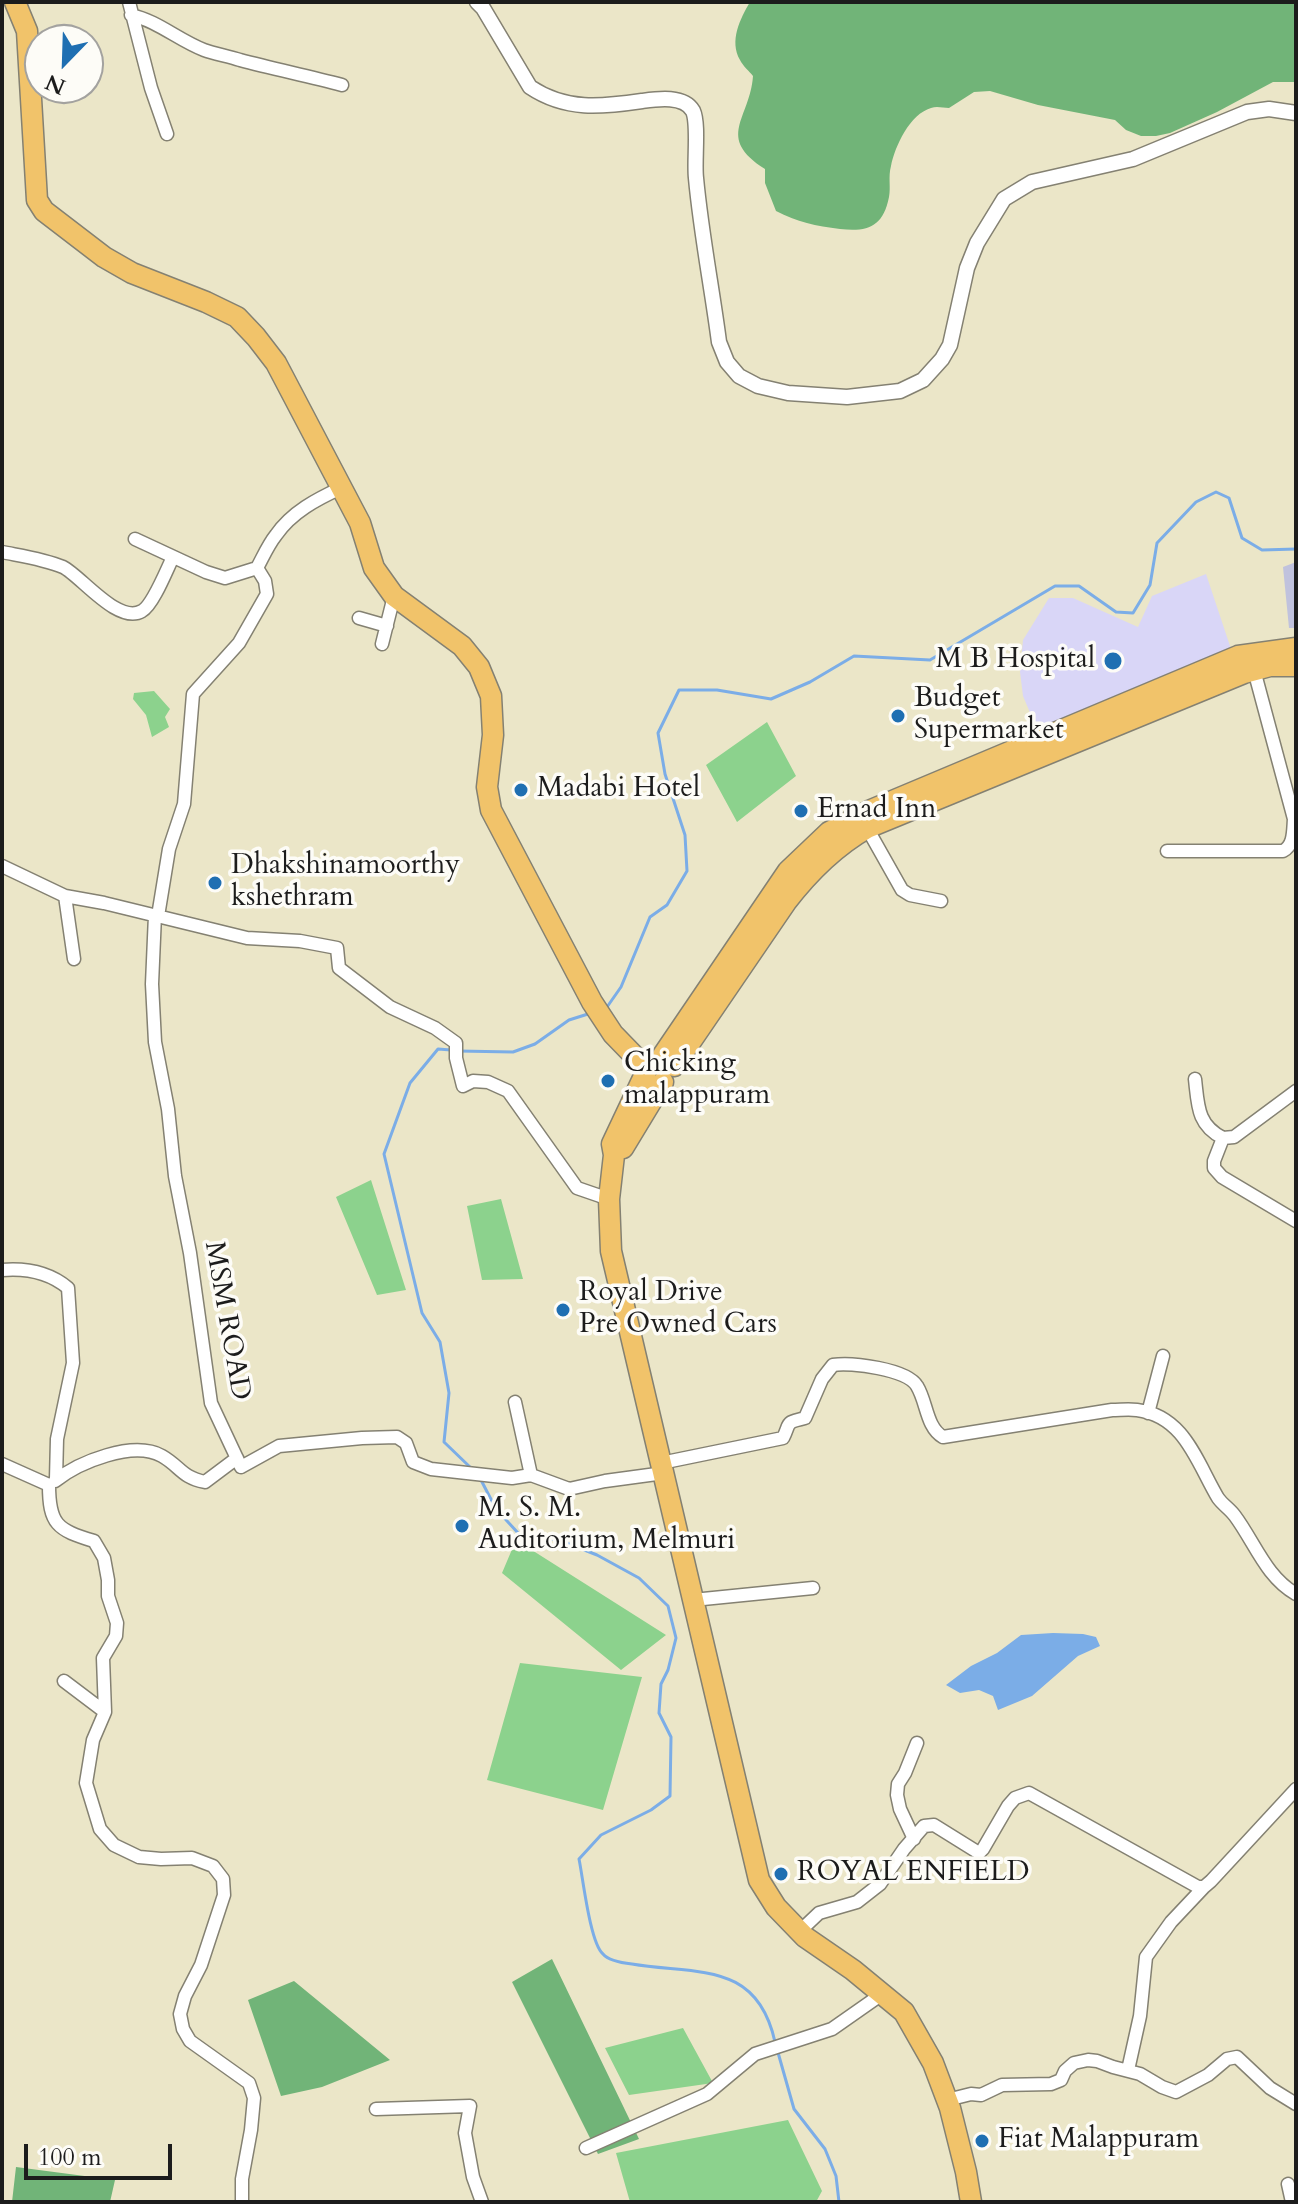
<!DOCTYPE html>
<html>
<head>
<meta charset="utf-8">
<style>
	body { margin:0 }
	#map { position:relative; width:1298px; height:2204px; overflow:hidden; background:#ebe6c8; font-family:Cardo,serif }
	canvas { display:block }
	.frame { position:absolute; inset:0; border:4px solid #1c1c1c; pointer-events:none }
	.north { position:absolute; left:24px; top:24px; width:80px; height:80px; box-sizing:border-box; background:#fdfcf7; border:2px solid #a3a29f; border-radius:50%; rotate:203deg; font-size:22px; font-weight:700; line-height:32px; text-align:center; color:#1c1c1c }
	.north::after { content:''; display:block; margin:auto; width:28px; height:36px; background:#1f6fb2; clip-path:polygon(50% 0,100% 100%,50% 72%,0 100%) }
	.scale { position:absolute; left:24px; top:2144px; width:148px; height:36px; box-sizing:border-box; border:4px solid #1c1c1c; border-top:0; padding-left:10px; font-size:24px; line-height:28px; white-space:nowrap; color:#1c1c1c; -webkit-text-stroke:6px #fdfcf7; paint-order:stroke }
</style>
</head>
<body>
<div id="map">
<canvas width="1298" height="2204"></canvas>
<div class="frame"></div>
<div class="north">N</div>
<div class="scale">100 m</div>
</div>
<script>
const g = document.querySelector('canvas').getContext('2d');
g.lineJoin = 'round';
function fill(path, color) { g.fillStyle = color; g.fill(path, 'evenodd'); }
function trace(path, color, width, dash) { g.strokeStyle = color; g.lineWidth = width; g.lineCap = dash ? 'butt' : 'round'; g.setLineDash(dash || []); g.stroke(path); }
function drawText(font, color, halo, rows, align = 'center') {
  g.font = font + ' Cardo,serif'; g.lineWidth = 7; g.setLineDash([]); g.textBaseline = 'middle'; g.strokeStyle = halo; g.fillStyle = color; for (const [text, x, y, turn = 0] of rows) {
    g.save(); g.translate(x, y); g.rotate((+turn || 0) * Math.PI / 180); g.textAlign = isNaN(turn) ? turn : align; if (halo) g.strokeText(text, 0, 0); g.fillText(text, 0, 0); g.restore();
  }
}
const built = new Path2D(`
	M1206 574 1231 649 1039 734 1023 696 1020 672 1023 640 1049 598H1073L1138 627 1152 596Z`);
const industrial = new Path2D(`
	M1296 562V628H1289L1283 567Z`);
const green = new Path2D(`
	M154 691 170 709 165 717 169 727 152 737 146 715 133 699 134 693Z
	M767 722 796 776 737 822 706 765Z
	M371 1180 406 1290 377 1295 336 1197Z
	M501 1199 523 1279 482 1280 467 1206Z
	M516 1540 666 1635 621 1670 502 1573Z
	M520 1663 642 1677 603 1810 487 1780Z
	M683 2028 713 2083 629 2095 605 2048Z
	M788 2120 822 2191 816 2202H630L616 2153Z`);
const forest = new Path2D(`
	M750 2H1296V82H1273L1217 112 1170 133 1156 136H1141L1126 130 1115 120 1038 105 990 91 974 92 949 108C943 108 937 106 931 108 910 114 895 146 891 166 888 177 891 187 889 197 883 227 868 232 840 229 816 226 797 222 776 211L765 183V169C715 137 750 119 753 76 749 71 743 66 740 60 729 41 740 19 750 2Z
	M552 1959 639 2139 598 2154 512 1982Z
	M294 1981 390 2060 322 2087 281 2096 248 2000Z
	M16 2167 115 2180 110 2202H12Z`);
const water = new Path2D(`
	M1053 1633 1083 1634 1096 1637 1100 1646 1078 1656 1032 1696 998 1710 993 1696 979 1690 960 1693 946 1685 971 1666 997 1653 1021 1635Z`);
const stream = new Path2D(`
	M607 1007 621 987 650 917 667 905 687 871 685 835 665 774 658 733 679 690H717L771 699 810 682 854 656 930 660 1055 586H1079L1116 612 1133 613 1150 585 1157 543 1196 502 1216 492 1229 498 1242 538 1262 550 1296 549
	M451 1050 438 1049 410 1083 384 1154 422 1313 440 1342 449 1393 444 1442 471 1468
	M458 1051 513 1052 535 1044 569 1020 588 1014
	M481 1480 496 1509 519 1534 559 1540 597 1555 639 1578 668 1606 676 1638 668 1670 661 1684 659 1713 671 1737 670 1796 651 1810 601 1835 579 1859C583 1878 590 1943 603 1954 609 1961 623 1963 632 1964 696 1975 757 1960 775 2042
	M777 2049 794 2109 825 2149 836 2176 839 2202`);
const minor = new Path2D(`
	M129 2 151 88 167 134
	M131 15C158 21 178 40 204 50 215 54 228 56 240 60 274 69 308 76 342 85
	M135 539 206 572 225 578 257 568 265 581 267 594 239 643 193 694 184 804 169 849 158 916
	M2 552C22 556 44 559 63 567 81 576 118 625 142 611 153 605 167 569 173 557
	M257 568C263 557 268 545 276 535 292 512 317 499 341 488
	M359 618 387 626
	M382 644 394 596
	M867 828 902 890 910 895 941 901
	M1167 851H1283C1294 845 1293 832 1294 819L1254 670
	M2 866 65 896 104 903 247 938 300 941 337 948 339 968 390 1007 435 1028 456 1043V1058L463 1086 473 1081 488 1082 508 1091 577 1188 609 1199
	M65 896 74 959
	M155 915 152 984 155 1042 168 1109 175 1176 190 1253 211 1403 241 1467 279 1446 362 1438 397 1437 406 1443 413 1462 431 1469 512 1478 531 1475
	M1195 1079C1198 1105 1197 1125 1223 1138L1214 1161V1168L1222 1177 1296 1221
	M1223 1138 1234 1137 1296 1091
	M2 1270C26 1268 49 1272 68 1288L73 1363 57 1439 56 1479
	M515 1402 531 1475 569 1489 605 1481 664 1473
	M1148 1413 1163 1356
	M661 1463 783 1438C791 1422 784 1423 805 1418L822 1379 833 1365C851 1362 907 1369 917 1386 927 1402 926 1427 943 1437L1112 1410C1120 1410 1129 1409 1137 1410 1185 1416 1197 1463 1218 1498 1223 1505 1230 1509 1235 1516 1255 1543 1266 1577 1296 1594
	M2 1464 49 1485C49 1524 57 1530 94 1541L104 1558 108 1580V1596L117 1623 116 1636 103 1658 105 1712 93 1740 86 1783 100 1829 114 1845 139 1857 161 1859 192 1858 213 1866 223 1879 224 1895 201 1965 185 1996 180 2014 183 2029 190 2041 249 2083 254 2098 251 2130 242 2179V2202
	M55 1481C79 1462 133 1440 162 1456 181 1467 181 1477 205 1482L237 1458
	M693 1600 813 1588
	M64 1681 105 1712
	M914 1839 900 1809 897 1795 898 1784 905 1773 917 1743
	M800 1931 819 1913 857 1902 880 1884 904 1849 924 1826 934 1825 979 1853 983 1849 1008 1806 1015 1798 1029 1793 1198 1887H1204L1211 1881 1296 1789
	M1128 2070 1140 2016 1146 1957 1171 1922 1204 1887
	M947 2100 971 2094 981 2095 1002 2085 1051 2084 1061 2080 1065 2071 1074 2063 1088 2060 1097 2061 1113 2067 1140 2074 1162 2087 1176 2092 1208 2075 1227 2059 1237 2057 1270 2088 1296 2104
	M376 2109 470 2106 465 2133 473 2177 482 2202
	M586 2148 707 2094 755 2054 832 2029 882 1994
	M1288 2184 1292 2202`);
const tertiary = new Path2D(`
	M477 2 483 8 530 87C566 111 601 107 642 101 657 99 684 95 693 111 699 124 694 162 696 178 701 233 712 288 719 342L727 362 739 376 758 386 788 393 847 397 900 391 923 380 942 359 950 345 967 268 977 243 1004 199 1032 182 1133 159 1247 112 1269 109 1296 113`);
const trunk = new Path2D(`
	M15 2 27 31 37 200 44 211 104 257 132 273 206 302 237 317 256 337 276 363 360 523 374 568 394 596 462 646 479 667 491 696 493 735 487 787 491 810 592 1002 613 1034 646 1068
	M663 1055 788 871 829 832 871 810 1238 656 1296 648
	M674 1066 786 902C809 872 834 847 867 828L1244 673 1270 666H1296
	M646 1072 612 1144 614 1155 609 1199 611 1251 759 1880 776 1907 805 1937 853 1970 904 2012 933 2063 950 2108 966 2172 971 2202
	M623 1148 663 1082`);
const markers = [
	[1113,661,10,"#1f6fb2"],
	[898,716,8,"#1f6fb2"],
	[521,790,8,"#1f6fb2"],
	[801,811,8,"#1f6fb2"],
	[215,883,8,"#1f6fb2"],
	[608,1081,8,"#1f6fb2"],
	[563,1310,8,"#1f6fb2"],
	[462,1526,8,"#1f6fb2"],
	[781,1874,8,"#1f6fb2"],
	[982,2141,8,"#1f6fb2"]
];
const poiNames = [
	["M B Hospital",1095,661,"right"],
	["Budget",914,700],
	["Supermarket",914,732],
	["Madabi Hotel",537,790],
	["Ernad Inn",817,811],
	["Dhakshinamoorthy",231,867],
	["kshethram",231,899],
	["Chicking",624,1065],
	["malappuram",624,1097],
	["Royal Drive",579,1294],
	["Pre Owned Cars",579,1326],
	["M. S. M.",478,1510],
	["Auditorium, Melmuri",478,1542],
	["ROYAL ENFIELD",797,1874],
	["Fiat Malappuram",998,2141]
];
const streetNames = [
	["MSM ROAD",226,1321,80]
];
fill(built, '#d9d6f7');
fill(industrial, '#c0c2dd');
fill(green, '#8cd28d');
fill(forest, '#71b478');
fill(water, '#7bade7');
trace(stream, '#7bade7', 3);
trace(minor, '#848172', 15);
trace(tertiary, '#848172', 17);
trace(trunk, '#848172', 23);
trace(minor, '#fff', 12);
trace(tertiary, '#fff', 14);
trace(trunk, '#f1c36a', 20);
for (const [x, y, r, color] of markers) { const dot = new Path2D(); dot.arc(x, y, r, 0, 2 * Math.PI); g.fillStyle = color; g.fill(dot); trace(dot, '#fdfcf7', 3); }
drawText('28px', '#1c1c1c', '#fdfcf7', poiNames, 'left');
drawText('28px', '#1c1c1c', '#fdfcf7', streetNames);
</script>
</body>
</html>
